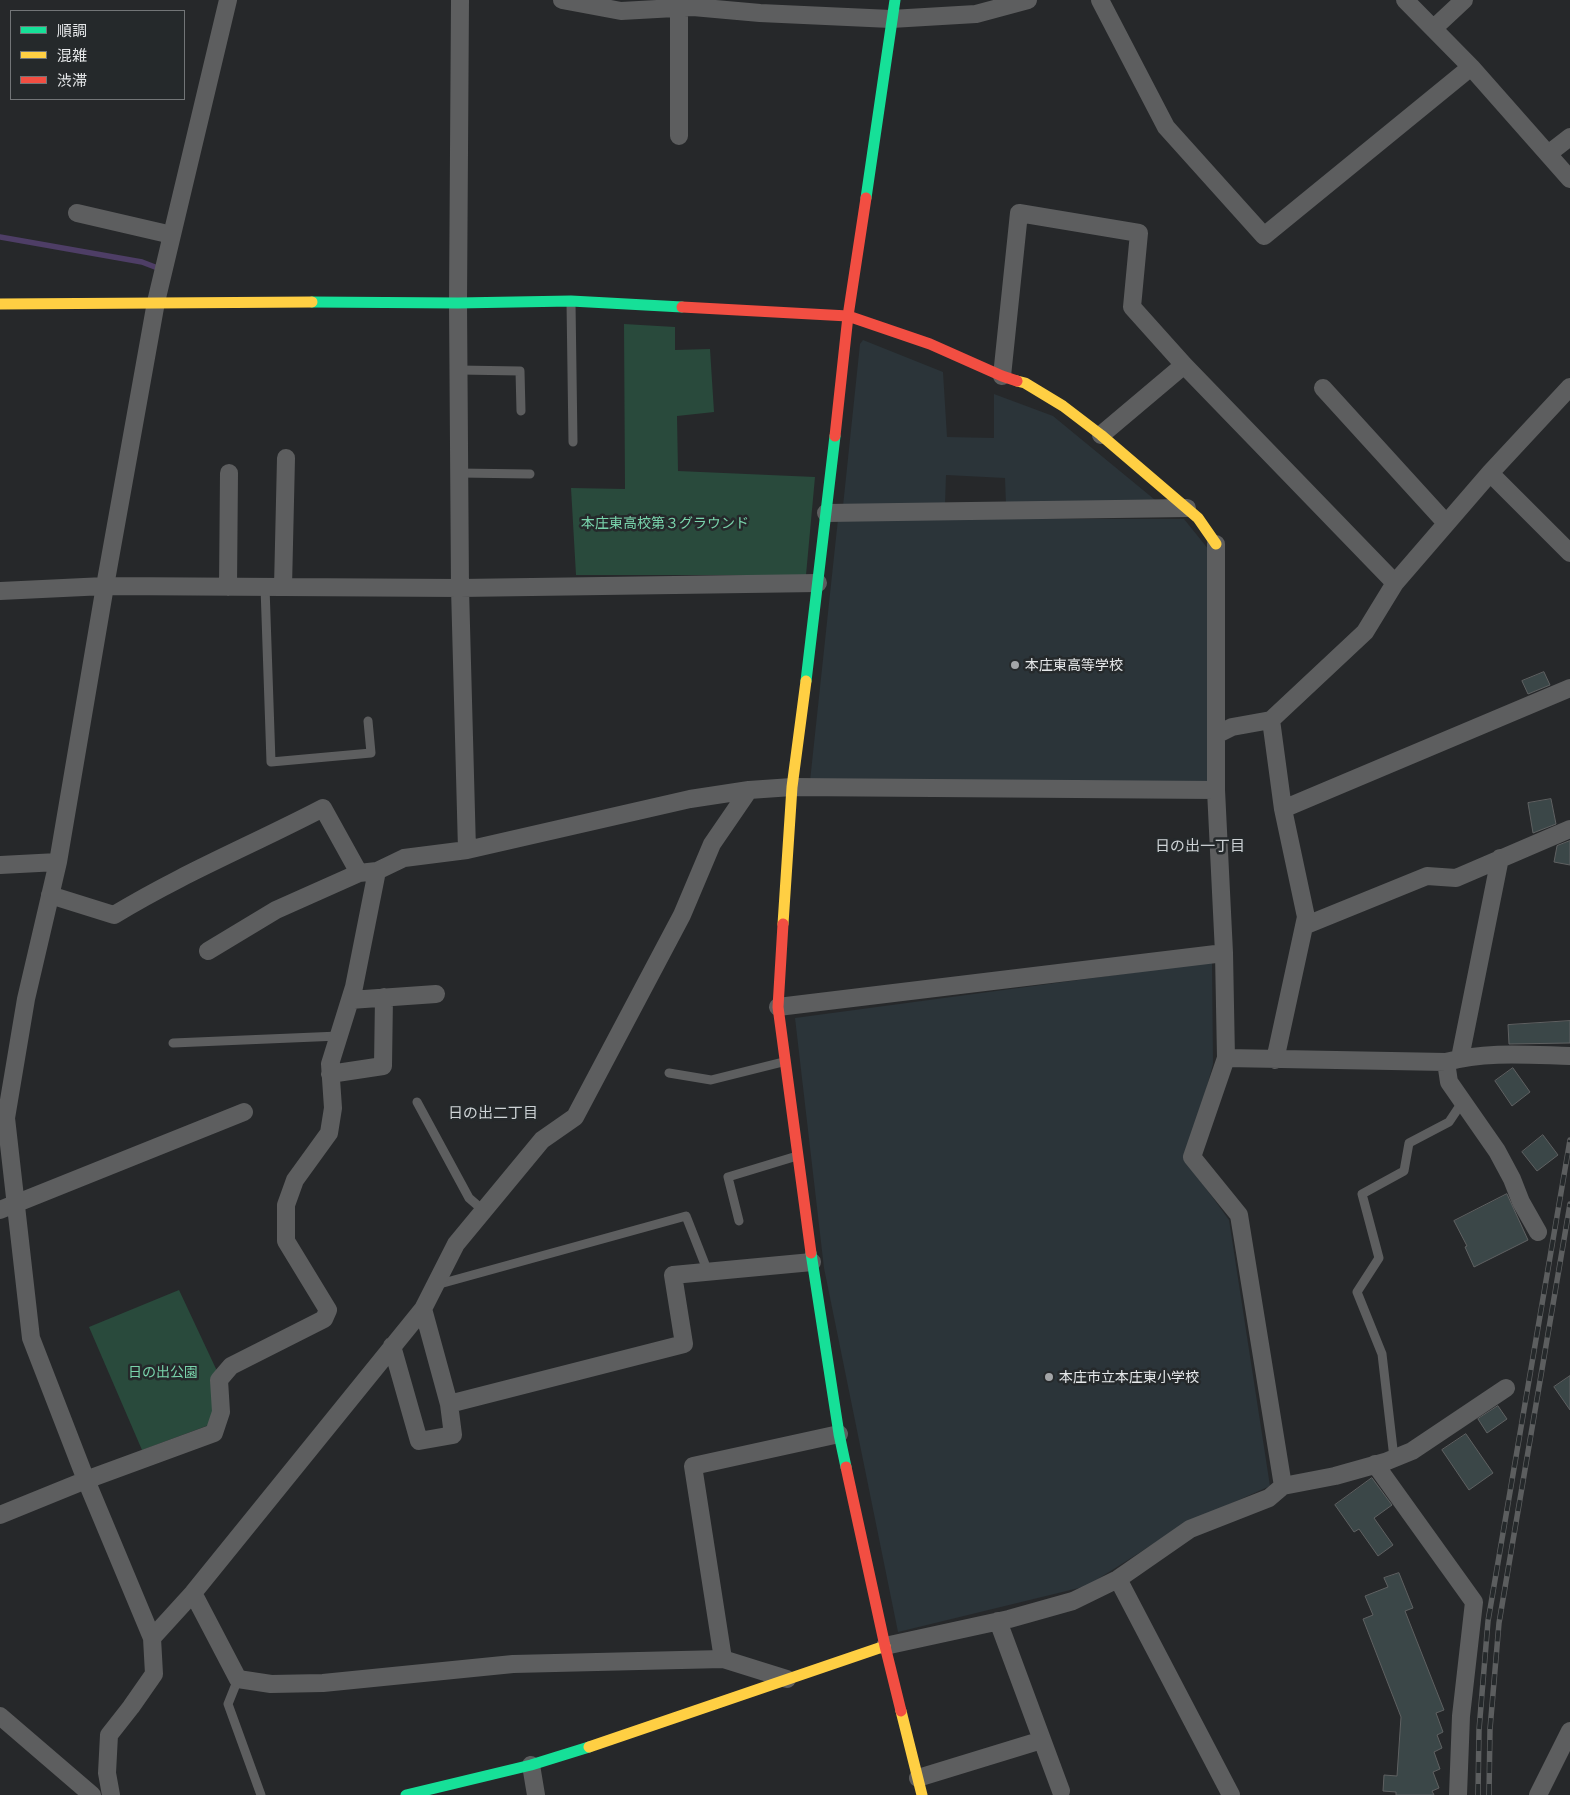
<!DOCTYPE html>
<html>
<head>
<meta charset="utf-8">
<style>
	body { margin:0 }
	#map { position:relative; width:1570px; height:1795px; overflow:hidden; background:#26282a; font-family:Lato,"Noto Sans JP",sans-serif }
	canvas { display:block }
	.legend { position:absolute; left:10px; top:10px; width:175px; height:90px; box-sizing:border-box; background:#25292b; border:1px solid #727577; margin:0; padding:6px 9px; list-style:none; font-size:15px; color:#e6e8ea }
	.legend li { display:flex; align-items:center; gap:10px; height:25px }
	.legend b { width:25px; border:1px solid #727577 }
</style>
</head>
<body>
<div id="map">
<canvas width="1570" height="1795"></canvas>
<ul class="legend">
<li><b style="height:6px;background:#16e098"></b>順調</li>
<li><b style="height:6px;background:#ffcf43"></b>混雑</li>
<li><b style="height:6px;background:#f24e42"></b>渋滞</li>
</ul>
</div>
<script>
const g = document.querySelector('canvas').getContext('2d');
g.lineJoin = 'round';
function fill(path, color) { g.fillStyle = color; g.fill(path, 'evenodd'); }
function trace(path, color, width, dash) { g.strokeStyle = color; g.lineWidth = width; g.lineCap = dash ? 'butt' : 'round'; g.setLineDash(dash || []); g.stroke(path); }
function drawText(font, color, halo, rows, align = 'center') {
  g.font = font + ' Lato,"Noto Sans JP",sans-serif'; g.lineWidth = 5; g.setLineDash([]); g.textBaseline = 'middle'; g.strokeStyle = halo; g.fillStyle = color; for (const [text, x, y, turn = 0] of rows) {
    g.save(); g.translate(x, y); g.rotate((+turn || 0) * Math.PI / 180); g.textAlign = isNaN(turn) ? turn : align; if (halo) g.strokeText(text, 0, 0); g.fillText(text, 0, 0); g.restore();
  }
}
const built = new Path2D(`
	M863 340 943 372 947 437 994 438V394L1053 416 1160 504 1006 505 1005 478 946 475 945 505 843 506 860 344Z
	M838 519H1184L1209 550 1207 782 810 781Z
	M1212 962 1213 1064 1187 1162 1229 1220 1270 1486 1183 1525 1087 1586 898 1632 824 1268 795 1018Z`);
const green = new Path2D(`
	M624 324 675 327V350L710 349 714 412 677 416 678 471 815 477 806 575H576L571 488 625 489Z
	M179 1290 217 1371 215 1411 209 1425 142 1450 89 1327Z`);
const stream = new Path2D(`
	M0 237 142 262 155 267`);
const building = new Path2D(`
	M1544 672 1550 685 1528 694 1522 681Z
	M1551 799 1556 824 1533 833 1528 803Z
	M1570 841V865L1554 862 1557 846Z
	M1570 1021V1043L1509 1044 1508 1025Z
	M1513 1068 1530 1092 1512 1106 1495 1081Z
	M1543 1135 1558 1155 1537 1171 1522 1152Z
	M1507 1194 1528 1240 1474 1267 1465 1247 1467 1246 1454 1221Z
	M1570 1376V1410L1554 1387Z
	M1498 1406 1507 1419 1487 1433 1478 1419Z
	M1466 1434 1493 1473 1469 1490 1442 1450Z
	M1372 1478 1392 1505 1374 1518 1393 1545 1378 1556 1359 1529 1354 1532 1335 1505Z
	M1399 1573 1413 1608 1405 1611 1444 1710 1436 1713 1443 1732 1437 1735 1442 1748 1434 1752 1440 1769 1433 1772 1439 1788 1432 1791 1434 1795H1396V1792L1383 1791 1384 1775 1397 1776 1401 1717 1363 1619 1373 1615 1365 1596 1388 1587 1384 1578Z`);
const lane = new Path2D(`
	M571 302 573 442
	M459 370 520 371 521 411
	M459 473 530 474
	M265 587 271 762 371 753 368 721
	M173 1043 339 1036
	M669 1073 711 1080 783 1062
	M417 1102 469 1198 484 1211
	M739 1221 728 1177 797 1156
	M436 1285 686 1216 708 1272
	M1394 1458 1382 1354 1357 1292 1379 1258 1362 1194 1404 1171 1409 1143 1449 1122 1463 1101
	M238 1679 228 1704 261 1795`);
const street = new Path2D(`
	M460 0 458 303 460 588 467 850
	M562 0 621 11 693 7 760 13 891 19 976 14 1028 0
	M1100 0 1166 127 1264 236 1471 67
	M1405 0 1471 67 1570 179
	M1434 28 1464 0
	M679 136V7
	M1548 154 1570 137
	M77 213 172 235
	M1002 376 1019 213 1139 233 1132 307 1184 365 1395 583
	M1323 388 1446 523
	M1101 435 1184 365
	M1490 473 1570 553
	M826 513 1187 508
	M228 587 229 473
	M283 587 286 458
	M0 591 105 586 460 588 818 583
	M1271 720 1283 809 1306 917 1275 1060
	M1216 735 1232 727 1271 720 1365 632 1395 583 1490 473 1570 387
	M1283 809 1570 688
	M0 865 58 862
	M50 895 114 915C181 874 254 844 323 808L359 873 377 871 404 858 467 850 690 799 749 790 792 787 1216 790
	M1304 926 1427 876 1456 878 1570 829
	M208 951 276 910 359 873
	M350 1000 436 994
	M778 1007 1224 953
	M1226 1058 1446 1062C1486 1051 1530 1055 1570 1056
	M1460 1058 1500 858
	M1446 1062 1449 1082 1497 1151 1512 1179 1521 1202 1538 1232
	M330 1074 383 1066 384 997
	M0 1210 244 1112
	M423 1309 449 1404 684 1344 673 1275 812 1262
	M392 1346 419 1441 453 1435 449 1404
	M1375 1464 1474 1602 1461 1716 1458 1795
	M1283 1486 1335 1476 1385 1462 1412 1451 1506 1388
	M0 1515 86 1480 214 1433 221 1412 219 1380 231 1366 324 1319 328 1310 286 1241V1205L295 1180 329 1133 333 1108 330 1064 354 987 377 871
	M1118 1579 1231 1795
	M193 1593 238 1679 271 1684 323 1683 513 1664 723 1659 787 1679
	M998 1621 1061 1791
	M152 1638 193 1593 423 1309 456 1244 542 1140 575 1117 682 915 712 844 749 790
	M885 1646 1009 1619 1073 1601 1118 1579 1190 1529 1269 1498 1283 1486 1239 1215 1192 1157 1226 1058 1224 953 1216 790V544
	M723 1659 693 1466 839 1434
	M0 1716 92 1795
	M531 1765 536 1795
	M918 1778 1042 1740
	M111 1795 107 1773 109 1735 131 1707 154 1674 152 1638 86 1480 31 1338 6 1118 26 999 58 862 105 586 156 302 228 0
	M1538 1795 1570 1731`);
const fast = new Path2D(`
	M866 198 895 0
	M312 302 458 303 571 301 682 307
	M806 681 835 436
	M811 1253 839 1434 846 1467
	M406 1795 531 1765 589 1747`);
const slow = new Path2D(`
	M0 304 312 302
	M1017 381 1025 383 1063 406 1101 435 1198 518 1216 544
	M783 924 792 787 806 681
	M901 1711 922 1795
	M589 1747 885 1646`);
const jam = new Path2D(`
	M682 307 848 316 930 344 1002 376 1017 381
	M835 436 848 316 866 198
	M783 924 778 1007 811 1253
	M846 1467 885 1646 901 1711`);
const rail = new Path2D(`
	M1478 1795 1479 1730 1488 1621 1570 1140
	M1489 1795 1490 1729 1499 1623 1570 1204`);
const markers = [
	[1015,665,5,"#a3a5a7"],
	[1049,1377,5,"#a3a5a7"]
];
const parkNames = [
	["本庄東高校第３グラウンド",665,523],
	["日の出公園",163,1372]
];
const poiNames = [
	["本庄東高等学校",1025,665],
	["本庄市立本庄東小学校",1059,1377]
];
const neighbourhoodNames = [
	["日の出一丁目",1200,846],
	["日の出二丁目",493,1113]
];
fill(built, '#2b3439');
fill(green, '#294a3c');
trace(stream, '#4e3e66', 5.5);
fill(building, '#3b4748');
trace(building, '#5f6162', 1);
trace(lane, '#5d5e5f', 9);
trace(street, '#5d5e5f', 18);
trace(fast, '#16e098', 11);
trace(slow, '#ffcf43', 11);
trace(jam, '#f24e42', 11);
trace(rail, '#5c5e5f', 5.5);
trace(rail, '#25292b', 4, [11]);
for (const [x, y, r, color] of markers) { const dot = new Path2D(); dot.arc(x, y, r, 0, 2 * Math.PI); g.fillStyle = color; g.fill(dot); trace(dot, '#25292b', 2); }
drawText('14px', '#79d4ac', '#25292b', parkNames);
drawText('14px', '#e6e8ea', '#25292b', poiNames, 'left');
drawText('15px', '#ced3d6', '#25292b', neighbourhoodNames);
</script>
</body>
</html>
